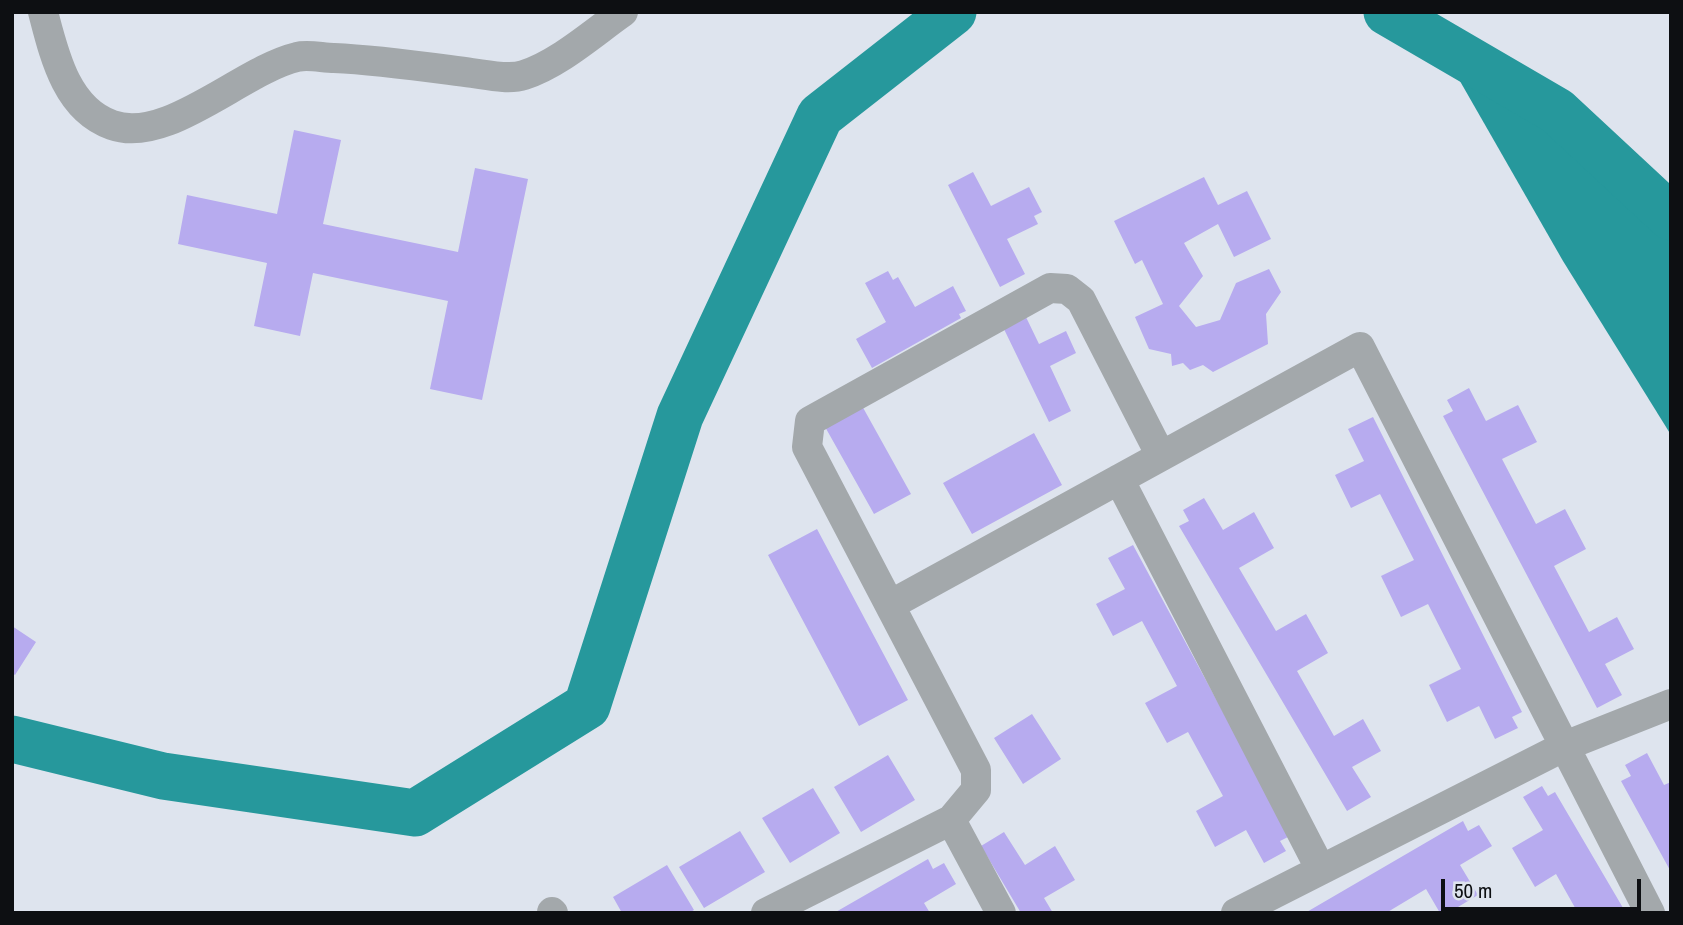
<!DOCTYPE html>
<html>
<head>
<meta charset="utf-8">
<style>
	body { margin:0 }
	#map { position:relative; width:1683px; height:925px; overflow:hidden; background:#dee4ee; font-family:"Archivo Narrow",sans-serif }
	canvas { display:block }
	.frame { position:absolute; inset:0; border:14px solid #0d0f12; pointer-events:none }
	.scale { position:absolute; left:1441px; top:879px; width:200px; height:32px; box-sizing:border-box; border:4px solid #0d0f12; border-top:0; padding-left:9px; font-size:21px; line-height:24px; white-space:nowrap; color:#0d0f12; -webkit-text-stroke:5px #dee4ee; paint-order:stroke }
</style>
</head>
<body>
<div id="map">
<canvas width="1683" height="925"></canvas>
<div class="frame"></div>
<div class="scale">50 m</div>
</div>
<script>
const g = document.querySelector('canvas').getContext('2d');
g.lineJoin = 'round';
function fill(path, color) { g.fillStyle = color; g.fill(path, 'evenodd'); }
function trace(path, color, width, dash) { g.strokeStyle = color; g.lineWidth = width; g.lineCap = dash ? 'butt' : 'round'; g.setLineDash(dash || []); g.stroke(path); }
const water = new Path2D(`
	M1437 41 1671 196V435L1563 261Z`);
const river = new Path2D(`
	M1387 12 1557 111 1671 217
	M12 739 163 776 415 813 587 706 680 416 820 116 953 12`);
const building = new Path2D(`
	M294 130 341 140 323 224 458 252 475 168 528 179 482 400 430 389 448 301 313 273 300 336 254 326 267 263 178 244 187 195 277 214Z
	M973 172 991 206 1029 187 1042 212 1034 216 1038 224 1007 239 1025 274 1000 287 948 185Z
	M1204 177 1218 205 1247 191 1271 239 1234 257 1218 224 1184 243 1203 276 1179 306 1196 327 1220 320 1236 283 1269 269 1281 292 1266 314 1268 344 1213 372 1203 365 1190 370 1183 363 1172 366 1171 354 1149 349 1135 317 1163 304 1142 260 1135 264 1114 221Z
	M888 271 893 280 898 277 915 307 953 286 966 311 959 314 961 318 872 368 856 339 886 322 865 283Z
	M1025 315 1039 344 1066 331 1076 353 1050 366 1071 411 1049 422 1002 325Z
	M1469 388 1486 421 1518 405 1537 442 1502 459 1536 524 1565 509 1586 549 1554 566 1589 632 1617 617 1634 649 1605 664 1622 695 1597 708 1443 416 1453 411 1447 400Z
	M861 404 911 494 874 514 824 425Z
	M1373 417 1522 712 1512 717 1518 728 1495 739 1479 706 1447 722 1429 685 1461 669 1428 604 1401 617 1381 576 1414 560 1380 494 1351 508 1335 475 1364 461 1348 429Z
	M1034 433 1062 485 972 534 943 483Z
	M1204 498 1223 530 1254 512 1274 548 1239 568 1276 631 1306 614 1328 653 1297 671 1334 736 1363 719 1381 751 1352 767 1371 797 1347 811 1179 526 1189 521 1183 510Z
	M817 529 908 700 859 726 768 555Z
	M1133 545 1290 836 1280 841 1286 851 1264 863 1246 830 1215 847 1196 811 1223 796 1188 732 1167 743 1145 703 1177 686 1142 621 1113 636 1096 604 1125 589 1108 558Z
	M12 626 36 642 15 675 12 673Z
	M1032 714 1061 759 1023 784 994 738Z
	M1647 753 1664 785 1671 782V872L1621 781 1631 776 1625 765Z
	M888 755 915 800 861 832 834 787Z
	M1542 786 1548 796 1555 792 1626 913H1578L1556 874 1535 887 1512 848 1543 830 1523 797Z
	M813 788 840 833 790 863 762 818Z
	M1463 821 1468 831 1479 825 1492 846 1460 865 1478 895 1448 913H1440L1426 889 1386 913H1305Z
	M740 831 765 872 704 908 679 867Z
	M1004 832 1025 865 1055 846 1075 880 1044 898 1053 913H1021L981 846Z
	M928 859 933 869 944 863 956 884 924 903 930 913H834Z
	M667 865 694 910 689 913H622L613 897Z`);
const minor = new Path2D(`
	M43 12C54 54 66 109 112 125 167 145 242 70 297 57 308 54 323 58 334 58 380 60 426 67 472 73 487 75 509 80 524 75 560 63 593 33 623 12
	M1119 479 1321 870
	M890 605 1360 347 1650 913
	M951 820 1001 913
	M552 912 553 913
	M766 913 951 820 976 790V770L807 447 810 421 1050 288 1067 289 1081 300 1161 456
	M1236 913 1565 746 1671 704`);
fill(water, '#26989c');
trace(river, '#26989c', 47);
fill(building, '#b7abef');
trace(minor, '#a3a8ab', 30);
</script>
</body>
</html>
